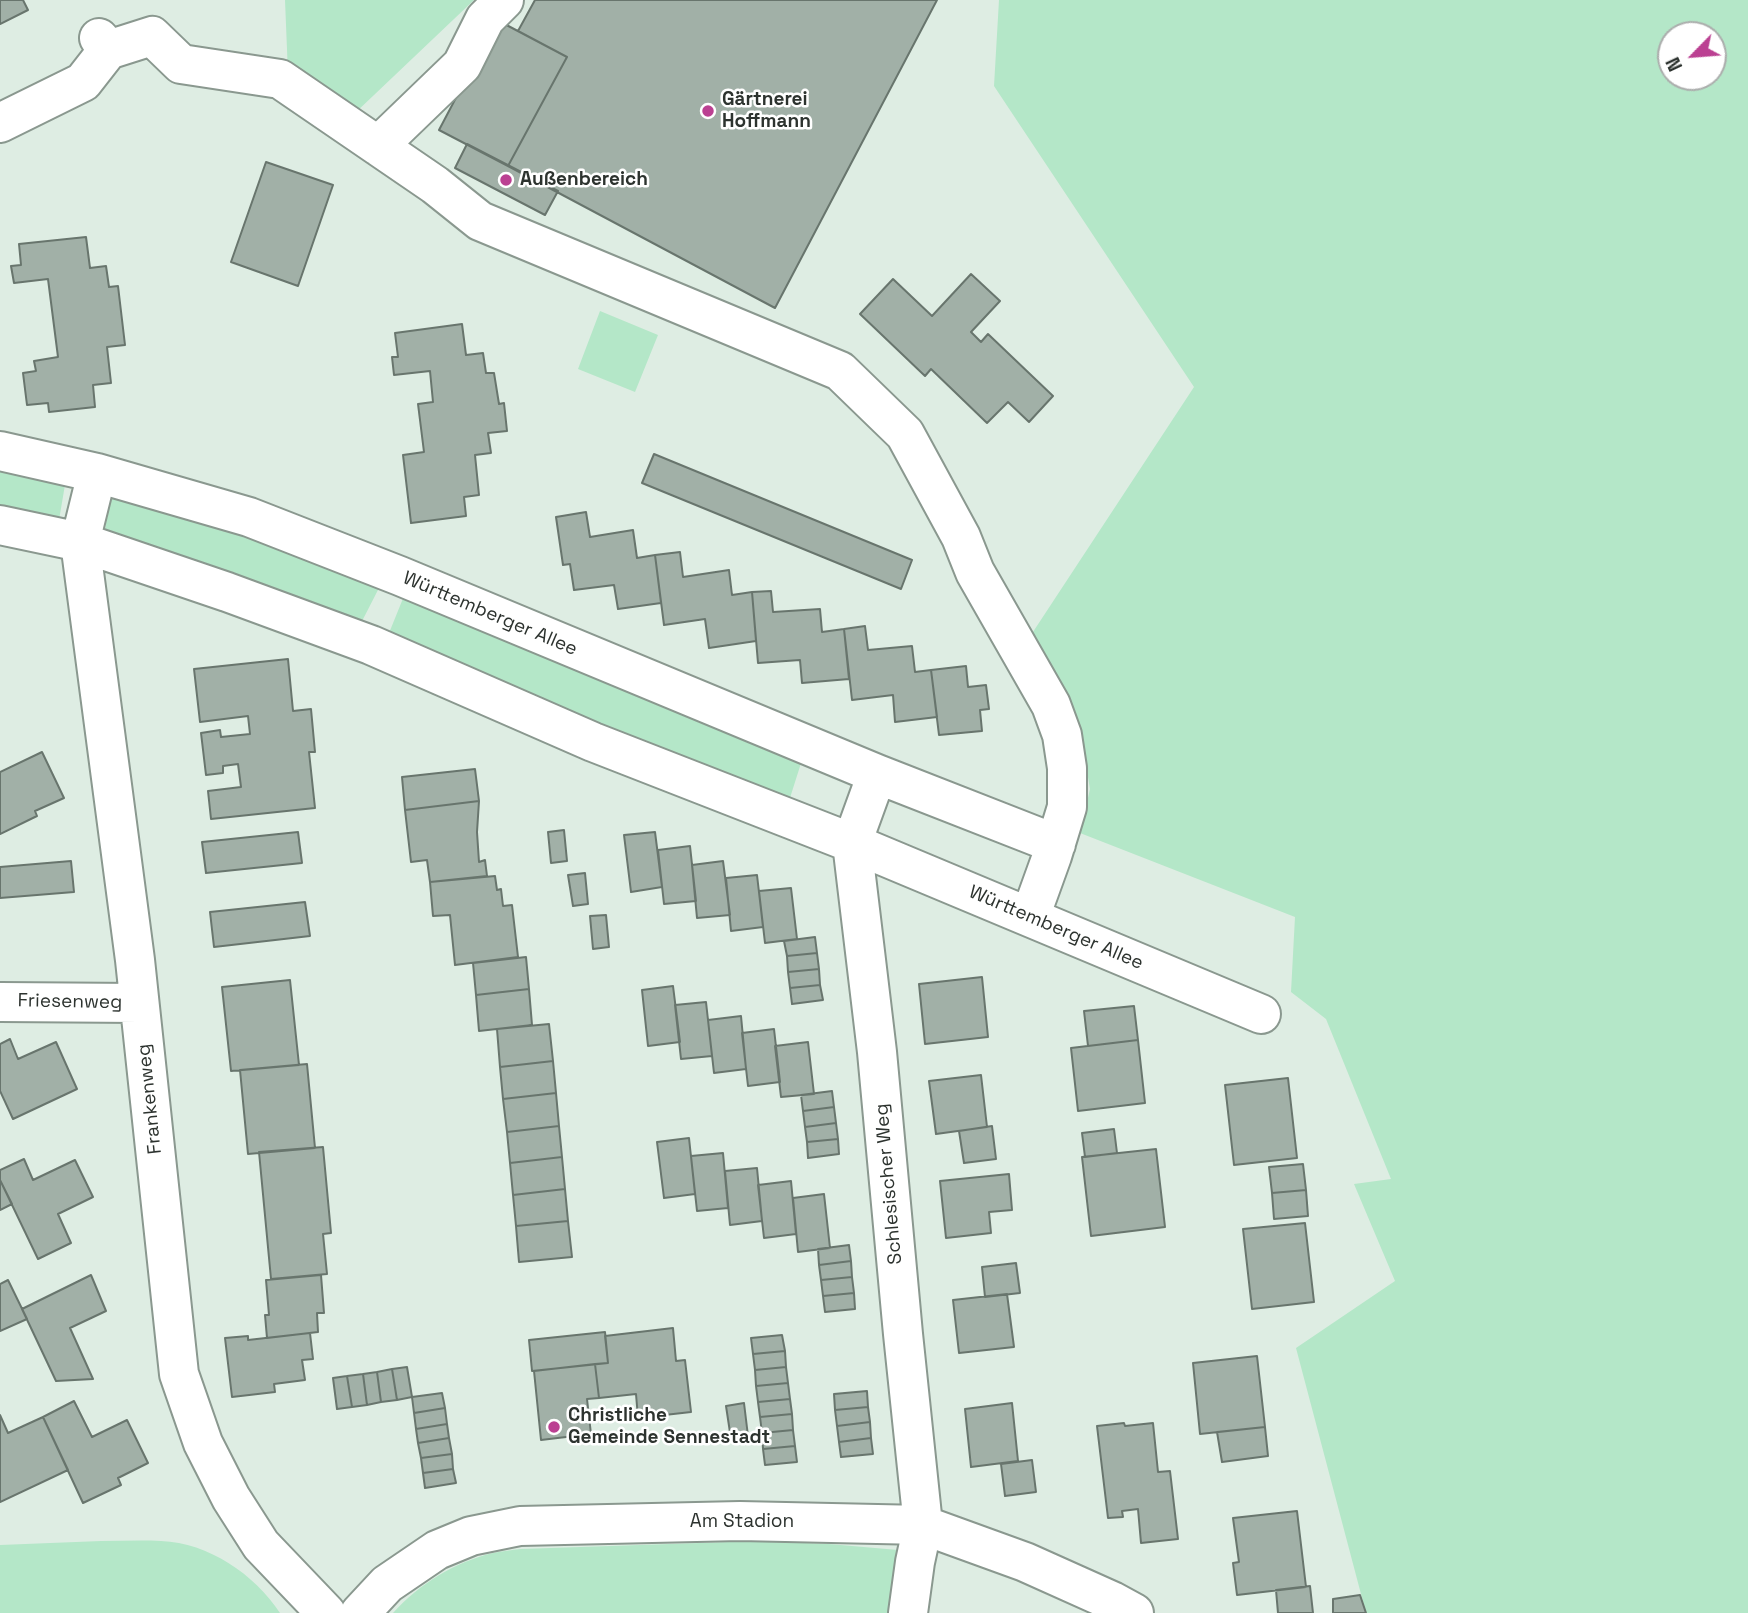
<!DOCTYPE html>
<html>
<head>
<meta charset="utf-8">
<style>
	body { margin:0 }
	#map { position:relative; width:1748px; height:1613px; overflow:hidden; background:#deede3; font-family:"Space Grotesk",sans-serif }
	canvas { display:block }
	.north { position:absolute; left:1657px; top:21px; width:70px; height:70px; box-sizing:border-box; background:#fff; border:2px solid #abadac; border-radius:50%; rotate:245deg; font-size:19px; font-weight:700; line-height:28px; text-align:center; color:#2d332f }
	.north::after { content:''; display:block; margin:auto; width:24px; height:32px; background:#bb4092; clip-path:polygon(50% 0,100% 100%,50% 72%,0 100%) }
</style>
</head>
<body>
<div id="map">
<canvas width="1748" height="1613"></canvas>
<div class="north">N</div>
</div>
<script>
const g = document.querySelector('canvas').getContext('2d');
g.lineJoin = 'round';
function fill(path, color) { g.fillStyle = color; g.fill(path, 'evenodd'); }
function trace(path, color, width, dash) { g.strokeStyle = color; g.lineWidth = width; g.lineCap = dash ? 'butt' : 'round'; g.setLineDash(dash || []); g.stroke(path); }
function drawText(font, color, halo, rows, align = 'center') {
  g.font = font + ' "Space Grotesk",sans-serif'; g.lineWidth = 5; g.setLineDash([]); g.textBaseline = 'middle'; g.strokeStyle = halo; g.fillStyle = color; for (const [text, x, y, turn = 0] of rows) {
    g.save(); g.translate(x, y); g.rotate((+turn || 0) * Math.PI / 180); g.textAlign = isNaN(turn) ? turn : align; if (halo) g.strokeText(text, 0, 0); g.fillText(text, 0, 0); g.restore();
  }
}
const green = new Path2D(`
	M285 0H474L354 114 288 74Z
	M999 0H1748V1613H1366L1296 1348 1395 1281 1354 1184 1391 1179 1326 1019 1291 992 1295 917 1080 833 1090 789 1079 723 1029 638 1194 387 994 86ZM1671 35H1713V77H1671Z
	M600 311 658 335 635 392 578 369Z
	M0 464 66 479 59 520 0 507Z
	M111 497 231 529 379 588 359 627 104 534Z
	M404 596 802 760 789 801 387 638Z
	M101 1541C121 1541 141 1540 161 1541 209 1543 254 1574 280 1613H0V1545Z
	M759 1541 829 1544 898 1550 888 1613H393C419 1584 455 1562 493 1553 502 1551 512 1550 521 1549Z`);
const building = new Path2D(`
	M0 0H23L28 10 0 24Z
	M535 0H937L775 308 508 166 567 57 518 31Z
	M497 20 567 57 508 166 439 130Z
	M467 144 558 191 545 215 455 168Z
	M266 162 333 185 298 286 231 262Z
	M86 237 90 268 106 266 109 287 118 286 125 345 107 347 111 383 93 385 95 407 49 412 48 403 27 405 23 373 36 371 34 361 58 357 48 279 14 283 11 266 21 265 19 244Z
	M971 274 1000 301 971 332 981 342 988 334 1053 396 1029 422 1008 402 987 423 931 369 925 376 860 314 893 279 932 316Z
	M462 324 466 355 483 353 486 373H494L499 404 504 403 507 431 488 433 491 453 475 455 479 495 464 497 466 516 411 523 403 455 424 452 418 404 433 402 430 371 394 375 392 357H398L395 333Z
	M654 454 912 560 901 589 642 483Z
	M586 512 590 537 633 530 637 558 655 555 661 603 618 609 614 585 574 590 570 564 563 565 556 517Z
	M680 552 683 577 729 570 732 595 752 592 756 641 709 648 705 619 664 625 655 555Z
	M771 591 773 612 820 609 822 632 844 629 849 679 802 683 800 660 758 663 752 592Z
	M865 626 868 650 912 646 915 672 931 670 937 717 895 722 893 695 852 700 844 629Z
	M288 659 293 711 311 709 315 752H309L315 808 211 819 208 791 241 787 238 764 223 766V773L206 775 201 733 220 730 221 737 250 734 248 716 200 722 194 669Z
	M966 666 968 687 986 685 989 709 980 710 982 731 939 735 931 670Z
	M42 752 64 798 35 811 37 816 0 834V772Z
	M475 769 479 801 405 810 402 777Z
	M479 801 477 832 479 862 485 860 487 876 430 882 427 860 411 862 405 810Z
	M564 830 567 861 551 863 548 832Z
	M298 832 302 863 206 873 202 842Z
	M655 832 662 887 631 892 624 835Z
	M690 846 696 901 664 904 658 850Z
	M71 861 74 892 0 898V867Z
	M723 861 730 915 697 918 692 865Z
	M585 873 588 904 573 906 568 875Z
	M757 875 763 927 731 931 726 878Z
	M495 876 497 890 501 889 503 906 512 905 518 957 455 965 450 915 433 916 430 882Z
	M791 888 797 939 765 943 759 891Z
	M305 902 310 936 214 947 210 912Z
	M606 915 609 947 593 949 590 916Z
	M815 937 817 953 787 956 784 941Z
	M817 953 819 969 788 972 787 956Z
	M526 957 529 989 476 995 473 963Z
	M819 969 820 985 790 988 788 972Z
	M982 977 988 1037 925 1044 919 984Z
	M290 980 299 1065 231 1071 222 987Z
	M820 985 823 1000 792 1004 790 988Z
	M673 986 680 1042 648 1046 642 990Z
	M529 989 532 1025 479 1031 476 995Z
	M706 1002 712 1056 681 1059 675 1005Z
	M1134 1006 1138 1040 1088 1046 1084 1011Z
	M741 1016 746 1069 714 1073 708 1020Z
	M549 1024 553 1061 500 1067 497 1029Z
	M774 1029 780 1082 748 1086 742 1033Z
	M10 1039 18 1059 56 1042 77 1089 13 1119 0 1091V1044Z
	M1138 1040 1145 1103 1078 1111 1071 1048Z
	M808 1042 814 1094 781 1097 775 1046Z
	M553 1061 556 1093 503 1099 500 1067Z
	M307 1064 315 1148 248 1154 240 1070Z
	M981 1075 987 1127 936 1134 929 1081Z
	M1288 1078 1297 1158 1234 1165 1225 1085Z
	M832 1091 834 1107 803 1111 801 1095Z
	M556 1093 559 1126 507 1132 503 1099Z
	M834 1107 836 1123 805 1127 803 1111Z
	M836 1123 838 1139 807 1142 805 1127Z
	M559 1126 562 1157 510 1163 507 1132Z
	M992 1126 996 1159 964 1163 959 1131Z
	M1114 1129 1117 1153 1085 1157 1082 1133Z
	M689 1138 695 1194 664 1198 657 1142Z
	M838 1139 839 1154 808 1158 807 1142Z
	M323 1147 331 1233 323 1234 327 1274 271 1279 259 1152Z
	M1156 1149 1165 1227 1091 1236 1082 1157Z
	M723 1153 728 1208 697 1211 691 1156Z
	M562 1157 565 1189 513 1195 510 1163Z
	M24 1159 33 1180 75 1160 93 1197 58 1214 71 1243 38 1259 0 1180V1170Z
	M1303 1164 1306 1190 1272 1193 1269 1167Z
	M757 1168 762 1221 730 1225 725 1171Z
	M1009 1174 1012 1210 989 1212 991 1233 946 1238 940 1181Z
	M0 1180 12 1204 0 1210Z
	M791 1181 796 1234 764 1238 758 1185Z
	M565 1189 568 1221 516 1226 513 1195Z
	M1306 1190 1308 1216 1274 1219 1272 1193Z
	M824 1194 830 1248 798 1252 793 1198Z
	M568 1221 572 1257 519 1262 516 1226Z
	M1305 1223 1314 1302 1252 1309 1243 1229Z
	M849 1245 851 1261 819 1265 818 1249Z
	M851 1261 852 1277 821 1280 819 1265Z
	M1016 1263 1020 1293 985 1297 982 1267Z
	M91 1275 106 1311 70 1328 93 1379 56 1381 22 1309Z
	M321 1275 324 1313H317L318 1332 267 1338 265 1315H269L266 1280Z
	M852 1277 854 1293 823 1296 821 1280Z
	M8 1280 27 1319 0 1331V1284Z
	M854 1293 855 1309 825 1312 823 1296Z
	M1007 1294 1014 1347 959 1353 953 1300Z
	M673 1328 676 1361 685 1360 691 1412 638 1418 636 1394 599 1398 595 1364 608 1363 605 1336Z
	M605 1332 608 1363 532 1371 529 1340Z
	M310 1333 313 1359 302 1360 305 1380 274 1384 275 1392 232 1397 225 1338 248 1336V1340Z
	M782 1335 785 1351 753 1354 751 1338Z
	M785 1351 786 1367 755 1370 753 1354Z
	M1257 1356 1265 1427 1200 1434 1193 1363Z
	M595 1364 599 1398 587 1399 591 1434 541 1440 534 1371Z
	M407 1367 412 1397 397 1400 392 1369Z
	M786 1367 788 1383 756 1386 755 1370Z
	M392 1369 397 1400 381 1402 377 1372Z
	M377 1372 381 1402 367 1405 363 1374Z
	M363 1374 367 1405 352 1407 347 1376Z
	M347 1376 352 1407 337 1409 333 1378Z
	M788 1383 790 1399 758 1402 756 1386Z
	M867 1391 868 1407 835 1410 834 1394Z
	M442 1393 445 1408 414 1413 412 1397Z
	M790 1399 792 1414 760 1417 758 1402Z
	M74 1401 92 1437 127 1420 148 1463 118 1478 121 1485 83 1503 43 1417Z
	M744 1403 748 1436 731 1439 726 1406Z
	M1012 1403 1018 1461 971 1467 965 1409Z
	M868 1407 870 1422 837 1426 835 1410Z
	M445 1408 447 1424 416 1429 414 1413Z
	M792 1414 793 1430 762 1433 760 1417Z
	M0 1415 8 1433 43 1417 68 1470 0 1502Z
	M870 1422 871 1438 839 1442 837 1426Z
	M1124 1423 1125 1426 1153 1423 1158 1472 1170 1471 1178 1539 1141 1543 1138 1509 1122 1511 1123 1517 1108 1518 1097 1426Z
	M447 1424 449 1438 418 1443 416 1429Z
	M1265 1427 1268 1456 1222 1462 1217 1432Z
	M793 1430 795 1446 763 1449 762 1433Z
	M449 1438 452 1454 421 1458 418 1443Z
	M871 1438 873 1454 841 1457 839 1442Z
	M795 1446 797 1462 765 1465 763 1449Z
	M452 1454 453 1469 423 1473 421 1458Z
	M1032 1460 1036 1492 1005 1496 1001 1464Z
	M453 1469 456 1483 425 1488 423 1473Z
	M1297 1511 1306 1587 1237 1595 1233 1563 1239 1562 1233 1518Z
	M1310 1586 1313 1613H1278L1276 1590Z
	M1360 1595 1366 1613H1333V1599Z`);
const minor = new Path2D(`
	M108 50 152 36 181 64 280 79 435 185 480 221 840 371 905 434 961 537 975 572 1051 705 1062 735 1067 768V807L1052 856 1030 917
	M0 123 83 82 108 50 99 38
	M378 146 462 65 485 19 504 0
	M0 451 97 473 249 517 400 576 877 774 1056 844
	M97 473 80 542 135 960 179 1374 203 1443 231 1498 261 1545 326 1613
	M0 525 80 542 227 592 371 645 593 742 852 843 1261 1014
	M877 774 852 843 877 1052 903 1334 923 1525 915 1562 908 1613
	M0 1002 139 1003
	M360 1613 387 1584 437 1550 471 1536 520 1526 740 1521 923 1525 1025 1562 1112 1601 1134 1613`);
const markers = [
	[708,111,7,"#bb4092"],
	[506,180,7,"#bb4092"],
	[554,1427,7,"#bb4092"]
];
const poiNames = [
	["Gärtnerei",722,100],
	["Hoffmann",722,122],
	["Außenbereich",520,180],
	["Christliche",568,1416],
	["Gemeinde Sennestadt",568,1438]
];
const streetNames = [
	["Württemberger Allee",490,614,23],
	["Württemberger Allee",1056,928,23],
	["Friesenweg",70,1002,1],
	["Frankenweg",150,1099,-96],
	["Schlesischer Weg",889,1184,-95],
	["Am Stadion",742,1522]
];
fill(green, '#b4e7c8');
fill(building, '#a1b0a7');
trace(building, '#68756d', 2);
trace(minor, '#8a988f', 42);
trace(minor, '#fff', 38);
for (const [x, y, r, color] of markers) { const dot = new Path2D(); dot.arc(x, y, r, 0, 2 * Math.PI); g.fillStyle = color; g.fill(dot); trace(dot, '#fff', 2.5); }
drawText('bold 19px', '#2d332f', '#fff', poiNames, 'left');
drawText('19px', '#2d332f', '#fff', streetNames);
</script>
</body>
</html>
